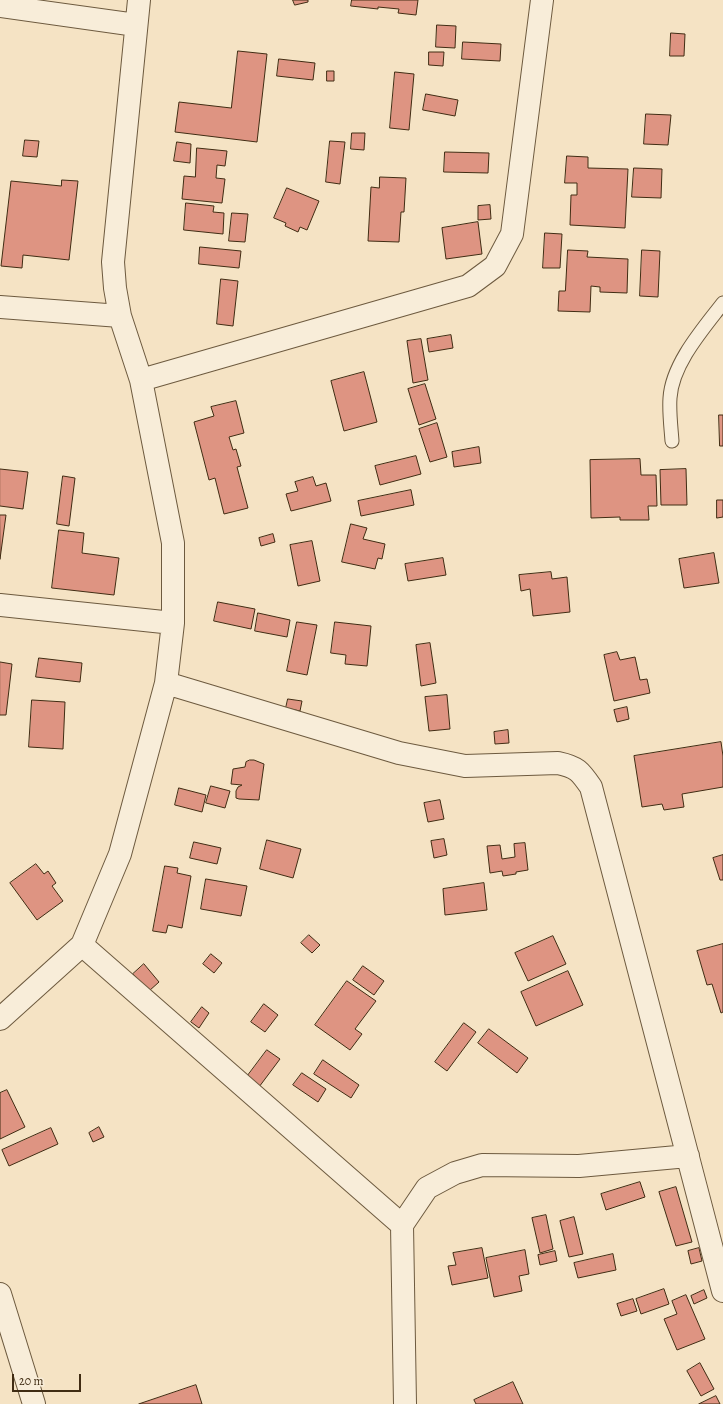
<!DOCTYPE html>
<html>
<head>
<meta charset="utf-8">
<style>
	body { margin:0 }
	#map { position:relative; width:723px; height:1404px; overflow:hidden; background:#f5e3c4; font-family:Alegreya,serif }
	canvas { display:block }
	.scale { position:absolute; left:12px; top:1374px; width:69px; height:18px; box-sizing:border-box; border:2px solid #402c13; border-top:0; padding-left:5px; font-size:12px; line-height:14px; white-space:nowrap; color:#402c13; -webkit-text-stroke:3px #f8edd9; paint-order:stroke }
</style>
</head>
<body>
<div id="map">
<canvas width="723" height="1404"></canvas>
<div class="scale">20 m</div>
</div>
<script>
const g = document.querySelector('canvas').getContext('2d');
g.lineJoin = 'round';
function fill(path, color) { g.fillStyle = color; g.fill(path, 'evenodd'); }
function trace(path, color, width, dash) { g.strokeStyle = color; g.lineWidth = width; g.lineCap = dash ? 'butt' : 'round'; g.setLineDash(dash || []); g.stroke(path); }
const building = new Path2D(`
	M293 0H308V2L295 5Z
	M352 0H418L416 15 398 13 399 9 378 7V9L351 6Z
	M437 25 456 26 455 48 436 47Z
	M671 33 685 34 684 56H670Z
	M463 42 501 44 500 61 462 59Z
	M238 51 267 54 257 142 175 132 179 102 231 108Z
	M429 52H444L443 66 429 65Z
	M279 59 315 63 313 80 277 76Z
	M327 71H334V81H327Z
	M395 72 414 74 409 130 390 128Z
	M426 94 458 100 455 116 423 110Z
	M646 114 671 115 668 145 644 144Z
	M352 133H365L364 150 351 149Z
	M25 140 39 141 37 157 23 156Z
	M330 141 345 142 340 184 326 182Z
	M177 142 191 144 190 163 174 161Z
	M197 148 227 151 225 166 217 165 216 178 225 179 222 203 182 199 184 176 195 177Z
	M445 152 489 153 488 173 444 172Z
	M567 156 588 157V168L628 169 625 228 570 225 571 195H577V183H565Z
	M634 168 662 169 661 198 632 197Z
	M380 177 406 178 404 212H401L399 242 368 241 371 187 379 188Z
	M62 180 78 181 69 260 23 255 22 268 1 266 11 181 61 186Z
	M287 188 319 201 307 230 300 227 298 232 285 226 286 223 274 218Z
	M186 203 214 206 213 212 224 213 223 234 184 230Z
	M490 205 491 219 478 220V206Z
	M232 213 248 214 245 242 229 241Z
	M478 222 482 254 446 259 442 228Z
	M545 233 562 234 560 268H543Z
	M200 247 241 251 239 268 199 264Z
	M568 250 588 251 587 257 628 259 627 293 600 292V287L591 286 590 312 558 311 559 291H565Z
	M642 250 660 251 658 297 640 296Z
	M221 279 238 281 233 326 217 324Z
	M451 335 453 348 429 352 427 339Z
	M421 339 428 380 413 383 407 341Z
	M364 372 377 422 344 431 331 381Z
	M425 384 436 419 419 425 408 389Z
	M236 401 244 433 229 437 233 450 236 449 241 466 237 467 248 508 224 514 215 478 209 480 194 422 214 416 211 407Z
	M719 415H723V446H720Z
	M437 423 447 457 430 462 419 429Z
	M479 447 481 463 454 467 452 452Z
	M416 456 421 474 380 485 375 466Z
	M640 459 641 475H656L657 506H648L649 520H620V517L591 518 590 460Z
	M0 469 28 472 23 509 0 506Z
	M686 469 687 505H661L660 470Z
	M63 476 75 478 69 526 57 524Z
	M313 477 316 486 326 483 331 501 291 511 286 494 298 491 295 482Z
	M411 490 414 505 361 516 358 501Z
	M717 500H723V517L717 518Z
	M0 515H6L0 559Z
	M351 524 367 528 363 539 385 544 382 559 378 558 375 569 342 562Z
	M59 530 84 533 82 553 119 558 114 595 52 588Z
	M273 534 275 542 261 546 259 538Z
	M312 541 320 581 298 586 290 545Z
	M714 553 719 583 684 588 679 559Z
	M443 558 446 575 408 581 405 564Z
	M551 572 552 579 567 577 570 612 533 616 530 589 521 591 519 575Z
	M218 602 255 609 251 629 214 621Z
	M258 613 290 620 287 637 255 631Z
	M297 622 317 625 307 675 287 671Z
	M335 622 371 626 367 666 345 664 346 655 331 653Z
	M430 643 436 683 421 686 416 645Z
	M617 652 620 660 635 657 640 680 647 679 650 693 614 701 604 655Z
	M39 658 82 663 80 682 36 677Z
	M0 662 12 664 6 715H0Z
	M447 695 450 729 429 731 425 697Z
	M288 699 302 701 300 711 286 708Z
	M32 700 65 702 63 749 29 747Z
	M627 707 629 719 617 722 614 710Z
	M508 730 509 743 495 744 494 732Z
	M721 742 723 756V787L682 794 684 807 664 810 662 804 642 807 634 756Z
	M250 760H254L264 764 259 800 239 799 236 798V791L238 787 242 785 231 784 233 769 245 767 246 762Z
	M211 786 230 791 225 808 206 803Z
	M179 788 206 795 202 812 175 805Z
	M440 800 444 819 428 822 424 803Z
	M444 839 447 855 434 858 431 841Z
	M267 840 301 849 293 878 260 869Z
	M194 842 221 848 217 864 190 858Z
	M525 843 528 870 516 872V874L503 876 502 871 490 873 487 846 500 845 502 859 515 857 514 844Z
	M723 855V880H720L713 858Z
	M36 864 44 874 48 871 56 883 52 886 63 901 37 920 10 883Z
	M165 866 178 868 177 873 191 876 182 928 168 925 166 933 153 931Z
	M206 879 247 886 241 916 201 909Z
	M484 883 487 910 445 915 443 889Z
	M309 935 320 945 312 953 301 943Z
	M553 936 566 964 528 981 515 953Z
	M723 944V1012L721 1013 712 984 707 985 697 951Z
	M211 954 222 963 214 973 203 964Z
	M144 964 159 982 149 991 133 974Z
	M363 966 384 981 374 995 353 980Z
	M568 971 583 1005 536 1026 521 992Z
	M347 981 376 1001 355 1029 362 1034 350 1050 315 1025Z
	M264 1004 278 1015 265 1032 251 1022Z
	M202 1007 209 1013 199 1028 191 1022Z
	M464 1023 476 1032 447 1071 435 1062Z
	M489 1029 528 1058 517 1073 478 1043Z
	M267 1050 280 1059 259 1087 246 1078Z
	M323 1060 359 1085 351 1098 314 1074Z
	M302 1073 326 1089 318 1102 293 1085Z
	M7 1090 25 1127 0 1139V1093Z
	M99 1127 104 1137 93 1142 89 1133Z
	M51 1128 58 1144 9 1166 2 1150Z
	M640 1182 645 1197 606 1210 601 1194Z
	M676 1187 692 1242 676 1246 659 1192Z
	M546 1215 553 1249 540 1253 532 1218Z
	M574 1217 583 1254 569 1257 560 1221Z
	M482 1248 488 1278 452 1285 448 1266 456 1265 453 1253Z
	M699 1248 702 1261 691 1264 688 1251Z
	M525 1250 529 1274 519 1276 522 1291 494 1297 486 1258Z
	M555 1251 557 1261 540 1265 538 1255Z
	M613 1254 616 1270 578 1278 574 1263Z
	M664 1289 669 1304 641 1314 636 1299Z
	M704 1290 707 1298 694 1304 691 1296Z
	M686 1295 705 1339 677 1350 664 1319 677 1314 672 1301Z
	M633 1299 637 1311 621 1316 617 1304Z
	M700 1363 714 1389 701 1396 687 1371Z
	M513 1382 523 1404H476L474 1400Z
	M196 1385 202 1404H139Z
	M716 1396 720 1404H699Z`);
const lane = new Path2D(`
	M672 441C671 427 669 412 670 398 672 364 703 329 723 303`);
const street = new Path2D(`
	M0 6 136 25
	M0 307 120 316
	M141 380 468 286 495 266 512 234 542 0
	M0 605 173 623
	M166 683 399 753 465 766 558 763C577 767 580 771 591 787L723 1291
	M82 945 402 1225
	M0 1019 82 945 120 854 166 683 173 623V543L141 380 120 316 115 288 113 262 139 0
	M0 1294 34 1404
	M405 1404 402 1225 427 1188 455 1173 482 1165 579 1166 688 1156`);
fill(building, '#de9482');
trace(building, '#402c13', 1);
trace(lane, '#6d5a3f', 15);
trace(street, '#6d5a3f', 24);
trace(lane, '#f8edd9', 13);
trace(street, '#f8edd9', 22);
</script>
</body>
</html>
